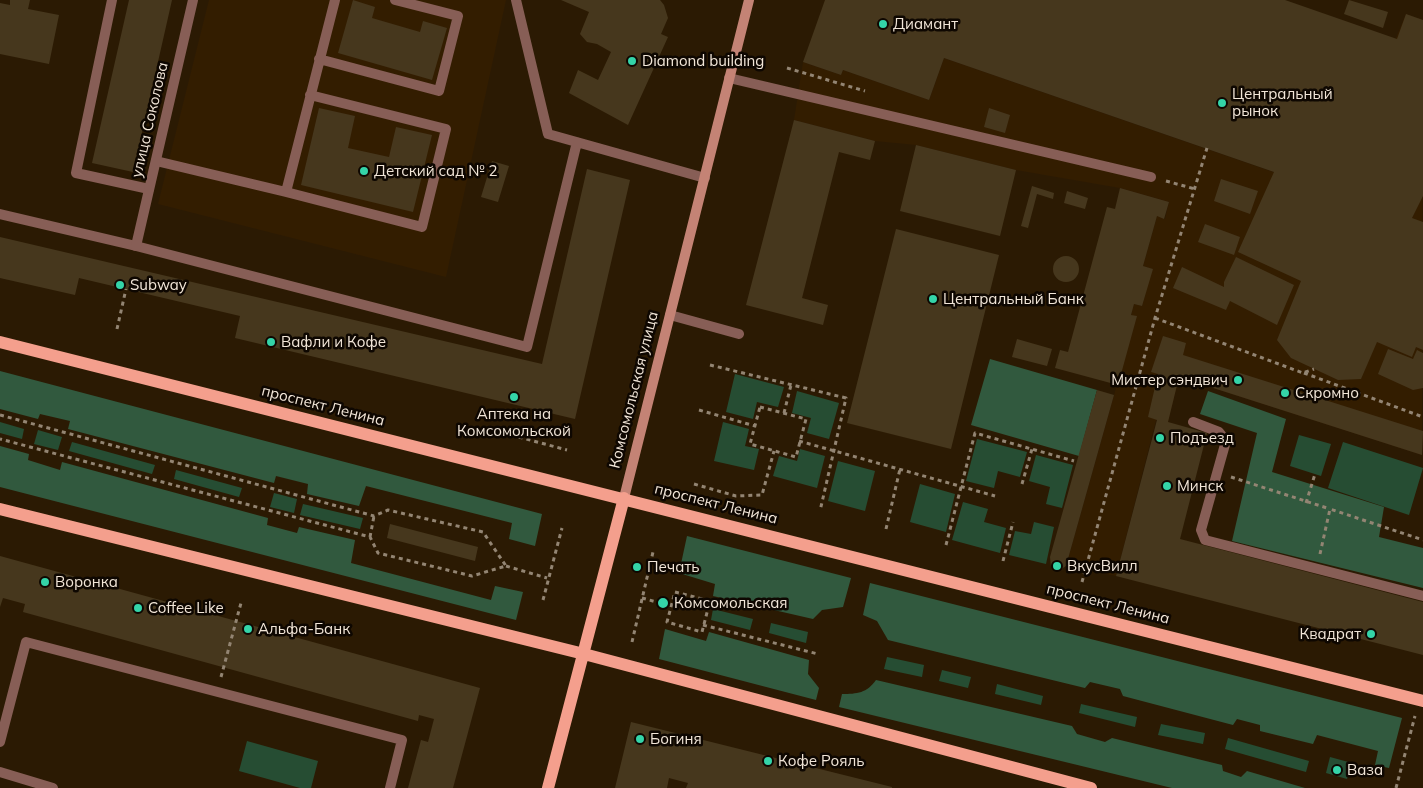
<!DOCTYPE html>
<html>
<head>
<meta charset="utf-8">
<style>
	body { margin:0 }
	canvas { display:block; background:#2b1a03 }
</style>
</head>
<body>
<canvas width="1423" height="788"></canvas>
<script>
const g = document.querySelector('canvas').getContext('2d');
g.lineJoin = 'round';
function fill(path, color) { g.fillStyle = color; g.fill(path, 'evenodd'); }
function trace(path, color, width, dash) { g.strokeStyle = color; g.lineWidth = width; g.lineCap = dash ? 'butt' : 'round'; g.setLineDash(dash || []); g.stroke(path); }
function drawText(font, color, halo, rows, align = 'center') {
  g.font = font + ' Mulish,sans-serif'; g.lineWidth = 5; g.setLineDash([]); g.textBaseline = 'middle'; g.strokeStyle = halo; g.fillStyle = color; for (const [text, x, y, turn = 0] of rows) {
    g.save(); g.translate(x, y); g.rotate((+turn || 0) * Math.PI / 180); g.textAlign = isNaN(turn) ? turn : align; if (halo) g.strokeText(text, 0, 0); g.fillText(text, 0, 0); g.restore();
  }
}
const built = new Path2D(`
	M209 0H506L446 277 158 204Z
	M1406 14 1423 20 1422 455 1179 377 1168 422 1156 420 1116 576 1066 566 1136 317 1131 315 1134 304 1142 306 1152 269 1143 266 1157 216 1165 219 1169 202 1120 188 1016 170 916 145 875 141 794 120 803 62 841 75 843 70 929 100 944 58 1331 192Z`);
const green = new Path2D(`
	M735 374 784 387 778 407 757 402 753 419 726 412Z
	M797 391 839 403 829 439 807 433 811 418 792 413Z
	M0 422 24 429 22 439 0 433Z
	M723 422 749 429 745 446 759 449 754 470 714 461Z
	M38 430 62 437 58 450 34 444Z
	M1299 435 1331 444 1321 476 1290 466Z
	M977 439 1027 452 1020 477 998 471 994 488 966 481Z
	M72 442 155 465 152 474 69 451Z
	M1343 442 1423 468 1409 515 1328 488Z
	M800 449 825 456 817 488 773 476 779 456 797 461Z
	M1036 455 1073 465 1062 508 1046 504 1050 487 1029 481Z
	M838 461 875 471 865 511 828 501Z
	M176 470 242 488 239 497 174 479Z
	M920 484 955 494 946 532 910 522Z
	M274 493 297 499 294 513 270 507Z
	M963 502 988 509 984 522 1006 528 1000 553 952 540Z
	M303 504 363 518 360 529 300 515Z
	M1034 522 1054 527 1046 564 1009 555 1015 531 1031 534Z
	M713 609 753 619 750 630 711 620Z
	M771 623 808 632 806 643 769 633Z
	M887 657 924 665 922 677 884 669Z
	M942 670 971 677 968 688 939 681Z
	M997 684 1043 696 1041 705 995 694Z
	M1081 704 1137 717 1135 727 1079 713Z
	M1161 724 1205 733 1203 744 1158 735Z
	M1228 738 1309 761 1306 772 1225 749Z
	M247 741 318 761 311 788H300L239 771Z
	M1330 757 1352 763 1347 779 1326 773Z`);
const forest = new Path2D(`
	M990 359 1097 390 1079 456 971 425Z
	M0 371 542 514 535 546 509 539 512 523 366 486 359 506 307 494 308 484 276 476 274 483 68 429 70 421 40 414 38 419 0 409Z
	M1208 391 1286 419 1272 472 1384 507 1379 537 1423 548V588L1232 541 1257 433 1200 414Z
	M0 446 29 454 28 460 60 470 62 462 268 518 267 525 297 533 299 527 355 540 351 563 491 600 495 586 523 592 516 620 0 487Z
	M687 536 851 578 843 607 822 610 813 619 713 596 715 584 679 573Z
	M870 583 1402 718 1389 768 1375 765 1378 751 1317 735 1313 744 1260 731V725L1237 719 1233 725 1123 696 1120 689 1090 682 1085 688 888 640 877 621 863 615Z
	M665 629 706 641 709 632 809 660 808 674 819 688 816 700 659 659Z
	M876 680 1072 726 1077 734 1105 742 1112 738 1222 765 1223 771 1241 777 1247 771 1305 788H1172L839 707 842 694C857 694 867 693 876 680Z`);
const building = new Path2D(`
	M10 0H30L28 9 59 15 49 64 0 54V3L10 5Z
	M129 0H172L133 172 92 163Z
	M353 0 375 7 372 18 420 32 423 21 447 28 432 80 338 53Z
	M561 0H660L664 5 668 18 661 34 668 37 628 125 569 93 578 70 598 80 611 52 597 44 587 42 580 34 589 12Z
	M825 0H1285L1397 39 1406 14 1423 20V196L1412 218 1423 222V350L1416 347 1412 357 1377 342 1361 379 1338 380 1291 358 1277 340 1301 281 1238 252 1274 172 944 58 929 100 843 70 841 75 803 62Z
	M1349 0 1388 12 1383 28 1344 14Z
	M319 108 355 116 348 148 389 157 396 127 432 135 413 212 301 185Z
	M989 108 1010 115 1005 133 984 127Z
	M794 120 875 141 870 160 839 152 802 298 828 305 823 325 746 305Z
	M916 145 1016 170 1000 236 900 211Z
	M492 161 509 166 498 202 481 197Z
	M587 169 630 180 575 419 235 338 240 316 79 278 75 295 0 278V237L542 364Z
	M1221 179 1258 191 1250 214 1214 201Z
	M1032 186 1054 193 1053 199 1037 194 1028 228 1021 226Z
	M1120 188 1169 202 1164 219 1157 216 1143 266 1153 269 1142 306 1134 304 1131 315 1137 316 1118 385 1055 368 1060 350 1068 352 1107 207 1115 209Z
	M1067 191 1088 198 1085 209 1064 203Z
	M1205 224 1240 237 1234 255 1198 242Z
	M896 229 999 255 951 449 847 423Z
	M1053 269a13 13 0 1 1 26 0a13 13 0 1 1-26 0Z
	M1236 257 1294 285 1277 325 1230 301 1226 310 1173 288 1182 267 1224 287V282Z
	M1163 336 1186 343 1183 355 1423 431 1422 455 1179 377 1168 422 1207 433 1180 539 1423 602V655L1116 576 1157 420 1148 417 1158 374 1151 372Z
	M1017 339 1052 349 1047 366 1012 357Z
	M1388 349 1413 359 1417 350 1423 353V388L1413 390 1378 374Z
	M1097 390 1114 395 1066 566 1060 570 1051 567 1050 557Z
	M390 524 478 547 475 561 387 538Z
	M0 556 480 688 453 788H408L421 740 428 742 434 719 419 715 418 721 23 612 25 604 3 598 0 607Z
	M631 722 892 787V788H686L688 783 669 778 667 788H615Z`);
const path = new Path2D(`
	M787 68 865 91
	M1166 181 1195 189
	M1155 318 1303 373 1314 369
	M117 329 126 289
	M710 365 846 398 820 511
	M1304 373 1423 417
	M760 407 806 419 796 457 750 444Z
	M699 410 755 426
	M784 413 791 385
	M0 415 374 516 388 510 483 532 506 566 472 576 378 553 370 537 0 439
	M511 435 567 450
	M799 441 995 496
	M1231 477 1330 509
	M694 484 736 496 762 495 774 451
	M1022 484 1032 449
	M1306 503 1315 474
	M886 529 900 469
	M370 537 374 516
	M946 545 975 433 1074 461
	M1320 554 1330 509 1423 540
	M1003 561 1013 522
	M506 566 547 578
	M1082 582 1155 318 1207 148
	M675 592 710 601 702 632 667 622Z
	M642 598 671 606
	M543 600 562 528
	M703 625 818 654
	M632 642 653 552
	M221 677 241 603
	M1396 788 1415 716`);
const lane = new Path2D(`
	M112 0 76 173 149 189
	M516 0 548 134 705 178
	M319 59 439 91 458 16 395 0
	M729 78 1151 177
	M156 161 286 192 335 0
	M286 192 422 227 446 129 310 95
	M0 214 136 246 527 347 577 142
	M670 315 739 334
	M1193 422 1219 432 1226 441 1201 530 1205 540 1423 596
	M0 742 26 642 402 740 390 788
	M0 772 53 788`);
const street = new Path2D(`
	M136 246 193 0`);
const secondary = new Path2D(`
	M624 498 749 0`);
const primary = new Path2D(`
	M0 342 1423 701
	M0 509 584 654 1091 788
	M548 788 624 498`);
const markers = [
	[883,24,5,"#34d4a8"],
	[632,61,5,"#34d4a8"],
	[1222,103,5,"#34d4a8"],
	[364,171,5,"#34d4a8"],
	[120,285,5,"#34d4a8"],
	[933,299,5,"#34d4a8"],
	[271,342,5,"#34d4a8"],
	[1238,380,5,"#34d4a8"],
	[1285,393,5,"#34d4a8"],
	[514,397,5,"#34d4a8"],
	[1160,438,5,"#34d4a8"],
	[1167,486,5,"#34d4a8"],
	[1057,566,5,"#34d4a8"],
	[637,567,5,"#34d4a8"],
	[45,582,5,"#34d4a8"],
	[663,603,6,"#34d4a8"],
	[138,608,5,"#34d4a8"],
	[248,629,5,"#34d4a8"],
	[1371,634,5,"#34d4a8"],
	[640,739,5,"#34d4a8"],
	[768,761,5,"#34d4a8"],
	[1337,770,5,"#34d4a8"]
];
const poiNames = [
	["Диамант",893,24],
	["Diamond building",642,61],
	["Центральный",1232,94],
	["рынок",1232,111],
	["Детский сад № 2",374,171],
	["Subway",130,285],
	["Центральный Банк",943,299],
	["Вафли и Кофе",281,342],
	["Мистер сэндвич",1228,380,"right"],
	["Скромно",1295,393],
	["Аптека на",514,414,"center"],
	["Комсомольской",514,431,"center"],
	["Подъезд",1170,438],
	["Минск",1177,486],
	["ВкусВилл",1067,566],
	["Печать",647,567],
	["Воронка",55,582],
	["Комсомольская",674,603],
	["Coffee Like",148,608],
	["Альфа-Банк",258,629],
	["Квадрат",1361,634,"right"],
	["Богиня",650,739],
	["Кофе Рояль",778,761],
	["Ваза",1347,770]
];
const streetNames = [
	["улица Соколова",150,120,-77],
	["Комсомольская улица",634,390,-76],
	["проспект Ленина",323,406,14],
	["проспект Ленина",716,504,14],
	["проспект Ленина",1108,604,14]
];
fill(built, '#331d00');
fill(green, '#264d33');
fill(forest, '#31593e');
fill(building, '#46371d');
trace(path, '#938573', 3, [4, 4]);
trace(lane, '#875e56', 10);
trace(street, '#875e56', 10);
trace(secondary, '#c48375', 10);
trace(primary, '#f49f8d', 12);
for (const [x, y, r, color] of markers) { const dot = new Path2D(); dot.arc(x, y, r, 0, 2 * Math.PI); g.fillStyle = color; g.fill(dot); trace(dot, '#0e0701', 2); }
drawText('15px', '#f2e6d8', '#0e0701', poiNames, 'left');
drawText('15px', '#f2e6d8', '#0e0701', streetNames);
</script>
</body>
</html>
